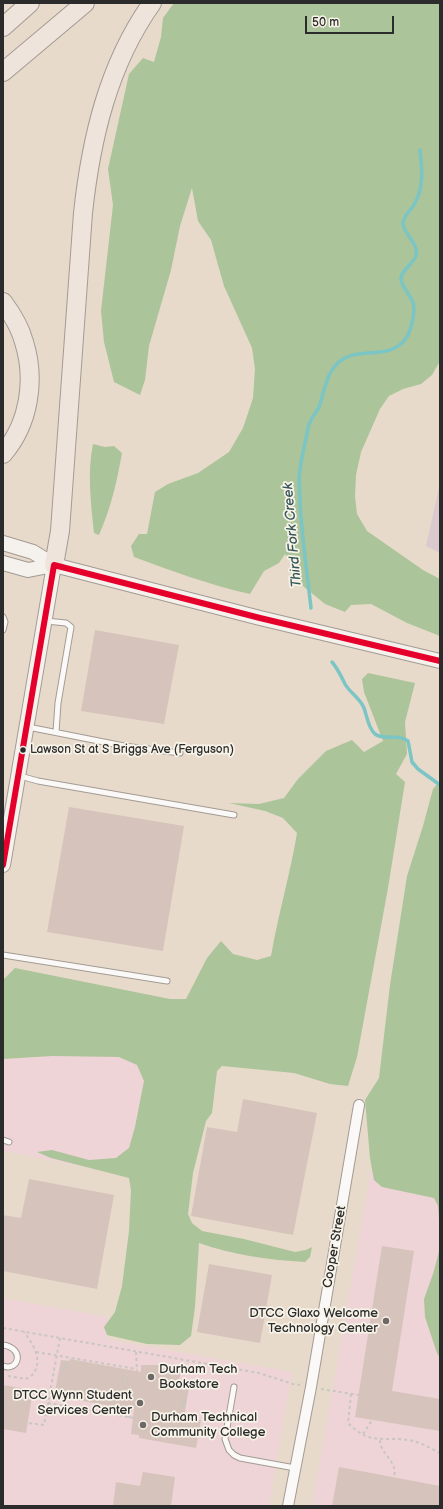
<!DOCTYPE html>
<html>
<head>
<meta charset="utf-8">
<style>
	body { margin:0 }
	#map { position:relative; width:443px; height:1509px; overflow:hidden; background:#e7dacb; font-family:"Balsamiq Sans",sans-serif }
	canvas { display:block }
	.frame { position:absolute; inset:0; border:4px solid #2b2b2b; pointer-events:none }
	.scale { position:absolute; left:305px; top:16px; width:89px; height:18px; box-sizing:border-box; border:2px solid #2b2b2b; border-top:0; padding-left:5px; font-size:12px; line-height:14px; white-space:nowrap; color:#2b2b2b; -webkit-text-stroke:3px #f7f3e8; paint-order:stroke }
</style>
</head>
<body>
<div id="map">
<canvas width="443" height="1509"></canvas>
<div class="frame"></div>
<div class="scale">50 m</div>
</div>
<script>
const g = document.querySelector('canvas').getContext('2d');
g.lineJoin = 'round';
function fill(path, color) { g.fillStyle = color; g.fill(path, 'evenodd'); }
function trace(path, color, width, dash) { g.strokeStyle = color; g.lineWidth = width; g.lineCap = dash ? 'butt' : 'round'; g.setLineDash(dash || []); g.stroke(path); }
function drawText(font, color, halo, rows, align = 'center') {
  g.font = font + ' "Balsamiq Sans",sans-serif'; g.lineWidth = 3.5; g.setLineDash([]); g.textBaseline = 'middle'; g.strokeStyle = halo; g.fillStyle = color; for (const [text, x, y, turn = 0] of rows) {
    g.save(); g.translate(x, y); g.rotate((+turn || 0) * Math.PI / 180); g.textAlign = isNaN(turn) ? turn : align; if (halo) g.strokeText(text, 0, 0); g.fillText(text, 0, 0); g.restore();
  }
}
const built = new Path2D(`
	M440 779V1506H312L439 785Z
	M3 1024 156 1052 135 1172 76 1165 3 1151Z
	M3 1298 109 1317 106 1339 292 1372 269 1506H3Z`);
const industrial = new Path2D(`
	M440 483V553L426 546Z`);
const forest = new Path2D(`
	M174 3H440V361L432 375 421 384 403 389 389 396 380 409 361 452 356 475 355 496 357 514 367 531 423 570 440 579V636L407 623 371 604 351 605 345 612 325 604 303 586 297 570 285 554 279 563 264 571 250 594C210 585 172 571 134 557L131 546 139 534H147L155 492 168 484 198 473 229 452 243 428 253 398 255 369 252 348 224 286 211 240 198 221 192 188 180 226 171 270 149 346 145 380 140 395 114 382 104 342 101 311 113 205 108 169 129 74 143 58 154 62 161 37 163 18Z
	M93 444 105 447 114 446 122 453C117 481 111 508 99 535L94 533C91 504 87 472 93 444Z
	M368 673 415 683 405 722 407 754 396 774 405 782 388 888 357 1057 348 1086 330 1084 294 1073 222 1066 217 1071 212 1113 206 1121 193 1173 188 1214 192 1223 202 1231 244 1239 295 1252 306 1250 312 1247 310 1257 305 1262C269 1260 233 1255 199 1243L195 1307 191 1336 180 1345 147 1344 107 1335 104 1327 115 1312 122 1286 129 1231 131 1190 129 1178 51 1158 37 1152 52 1150 89 1160 116 1158 129 1148 135 1127 144 1081 137 1065 119 1057 52 1056 3 1059V980L15 968 170 999H186L207 958 221 941 233 954 257 960 271 956C278 915 290 875 297 833L283 818 265 811 229 803 259 804 284 798 298 779 326 751 352 740 364 752 383 741 364 692 362 679Z
	M440 781V1232L438 1206 434 1198 382 1187 374 1180 370 1158 365 1100 379 1078 390 985 407 876 423 826 433 789Z
	M440 1248V1358L437 1353 425 1317 424 1299 433 1274Z`);
const stream = new Path2D(`
	M311 608C307 573 302 538 300 503 300 492 298 480 300 470 301 461 303 452 305 443 307 436 307 429 310 422 312 417 317 412 319 407 325 390 326 370 343 359 361 348 386 359 403 342 411 334 417 310 412 300 409 294 401 285 401 279 401 270 413 264 416 256 420 244 403 234 403 223 404 214 411 211 415 203 424 187 422 168 420 150
	M332 662C338 669 341 676 345 684 350 693 360 698 364 708 367 716 368 728 375 734 384 741 397 733 408 741L412 762 418 769 440 785`);
const building = new Path2D(`
	M95 630 179 645 164 724 81 711Z
	M69 807 184 826 163 951 47 932Z
	M243 1099 317 1113 293 1235 191 1216 207 1127 237 1132Z
	M29 1179 114 1195 97 1289 3 1271V1215L21 1218Z
	M382 1246 414 1251 392 1391 440 1399V1431L355 1417Z
	M209 1264 272 1275 260 1343 197 1332Z
	M70 1359 141 1372V1365H160V1368L181 1371 179 1381 190 1382 184 1417 201 1420 196 1448 139 1438V1435L131 1434 134 1410 54 1396 61 1360 69 1361Z
	M3 1385 33 1390 26 1433 3 1429Z
	M339 1467 440 1486V1506H332Z
	M143 1472 175 1477 171 1506H113L116 1482 140 1486Z`);
const path = new Path2D(`
	M3 1328 259 1373 293 1384 300 1385
	M60 1338 48 1403 134 1418
	M36 1352 137 1369
	M136 1352 137 1371
	M63 1371 65 1363 67 1364 66 1372
	M8 1376 26 1379C29 1377 33 1375 34 1373 43 1359 32 1342 24 1332
	M122 1384 123 1376 131 1378
	M321 1389 359 1395
	M351 1394 348 1423C371 1446 382 1436 409 1440 420 1442 430 1448 440 1453
	M183 1399 182 1406 184 1407 185 1399
	M129 1418 132 1407
	M29 1423 44 1425 48 1403
	M363 1434 372 1420
	M380 1440C380 1455 398 1460 394 1477`);
const lane = new Path2D(`
	M3 617 5 622 3 630
	M46 621 66 623 71 627 58 703 56 732
	M28 727 124 746 180 753
	M20 776 38 781 234 815
	M3 955 167 981
	M3 1140 9 1142
	M3 1345C25 1348 19 1372 3 1366
	M234 1387 225 1439 229 1450 234 1455 240 1458 295 1468`);
const street = new Path2D(`
	M288 1506 311 1387 359 1105`);
const secondary = new Path2D(`
	M3 543 33 552 54 565 260 618 440 661
	M3 563 28 570 54 565
	M3 865 54 565`);
const highway = new Path2D(`
	M3 27 30 3
	M3 72 85 3
	M3 302C12 314 20 327 24 342 36 380 29 424 3 454
	M54 565 60 531 83 213C91 139 108 65 152 3`);
const bus1 = new Path2D(`
	M3 865 54 565 260 618 440 661`);
const markers = [
	[23,750,3.5,"#2b2b2b"],
	[386,1321,4,"#6d6863"],
	[151,1377,4,"#6d6863"],
	[140,1403,4,"#6d6863"],
	[143,1425,4,"#6d6863"]
];
const busNames = [
	["Lawson St at S Briggs Ave (Ferguson)",30,750]
];
const streetNames = [
	["Cooper Street",335,1247,-80]
];
const poiNames = [
	["DTCC Glaxo Welcome",378,1314],
	["Technology Center",378,1329],
	["Durham Tech",159,1370,"left"],
	["Bookstore",159,1385,"left"],
	["DTCC Wynn Student",132,1396],
	["Services Center",132,1411],
	["Durham Technical",151,1418,"left"],
	["Community College",151,1433,"left"]
];
const waterNames = [
	["Third Fork Creek",293,535,-95]
];
fill(built, '#eed4d6');
fill(industrial, '#dacacd');
fill(forest, '#acc499');
trace(stream, '#7bc5c5', 3.5);
fill(building, '#d6c3bc');
trace(lane, '#a39b93', 7);
trace(street, '#a39b93', 12);
trace(secondary, '#a39b93', 16);
trace(highway, '#a39b93', 20);
trace(path, '#c9c6c2', 2, [3, 3]);
trace(lane, '#fbf9f7', 5);
trace(street, '#fbf9f7', 10);
trace(secondary, '#f5f1ed', 14);
trace(highway, '#eee4dc', 18);
trace(bus1, '#e4002b', 6);
for (const [x, y, r, color] of markers) { const dot = new Path2D(); dot.arc(x, y, r, 0, 2 * Math.PI); g.fillStyle = color; g.fill(dot); trace(dot, '#f7f3e8', 1.5); }
drawText('12px', '#2b2b2b', '#f7f3e8', busNames, 'left');
drawText('13px', '#2b2b2b', '#f7f3e8', streetNames);
drawText('13px', '#2b2b2b', '#f7f3e8', poiNames, 'right');
drawText('italic 14px', '#355658', '#f7f3e8', waterNames);
</script>
</body>
</html>
